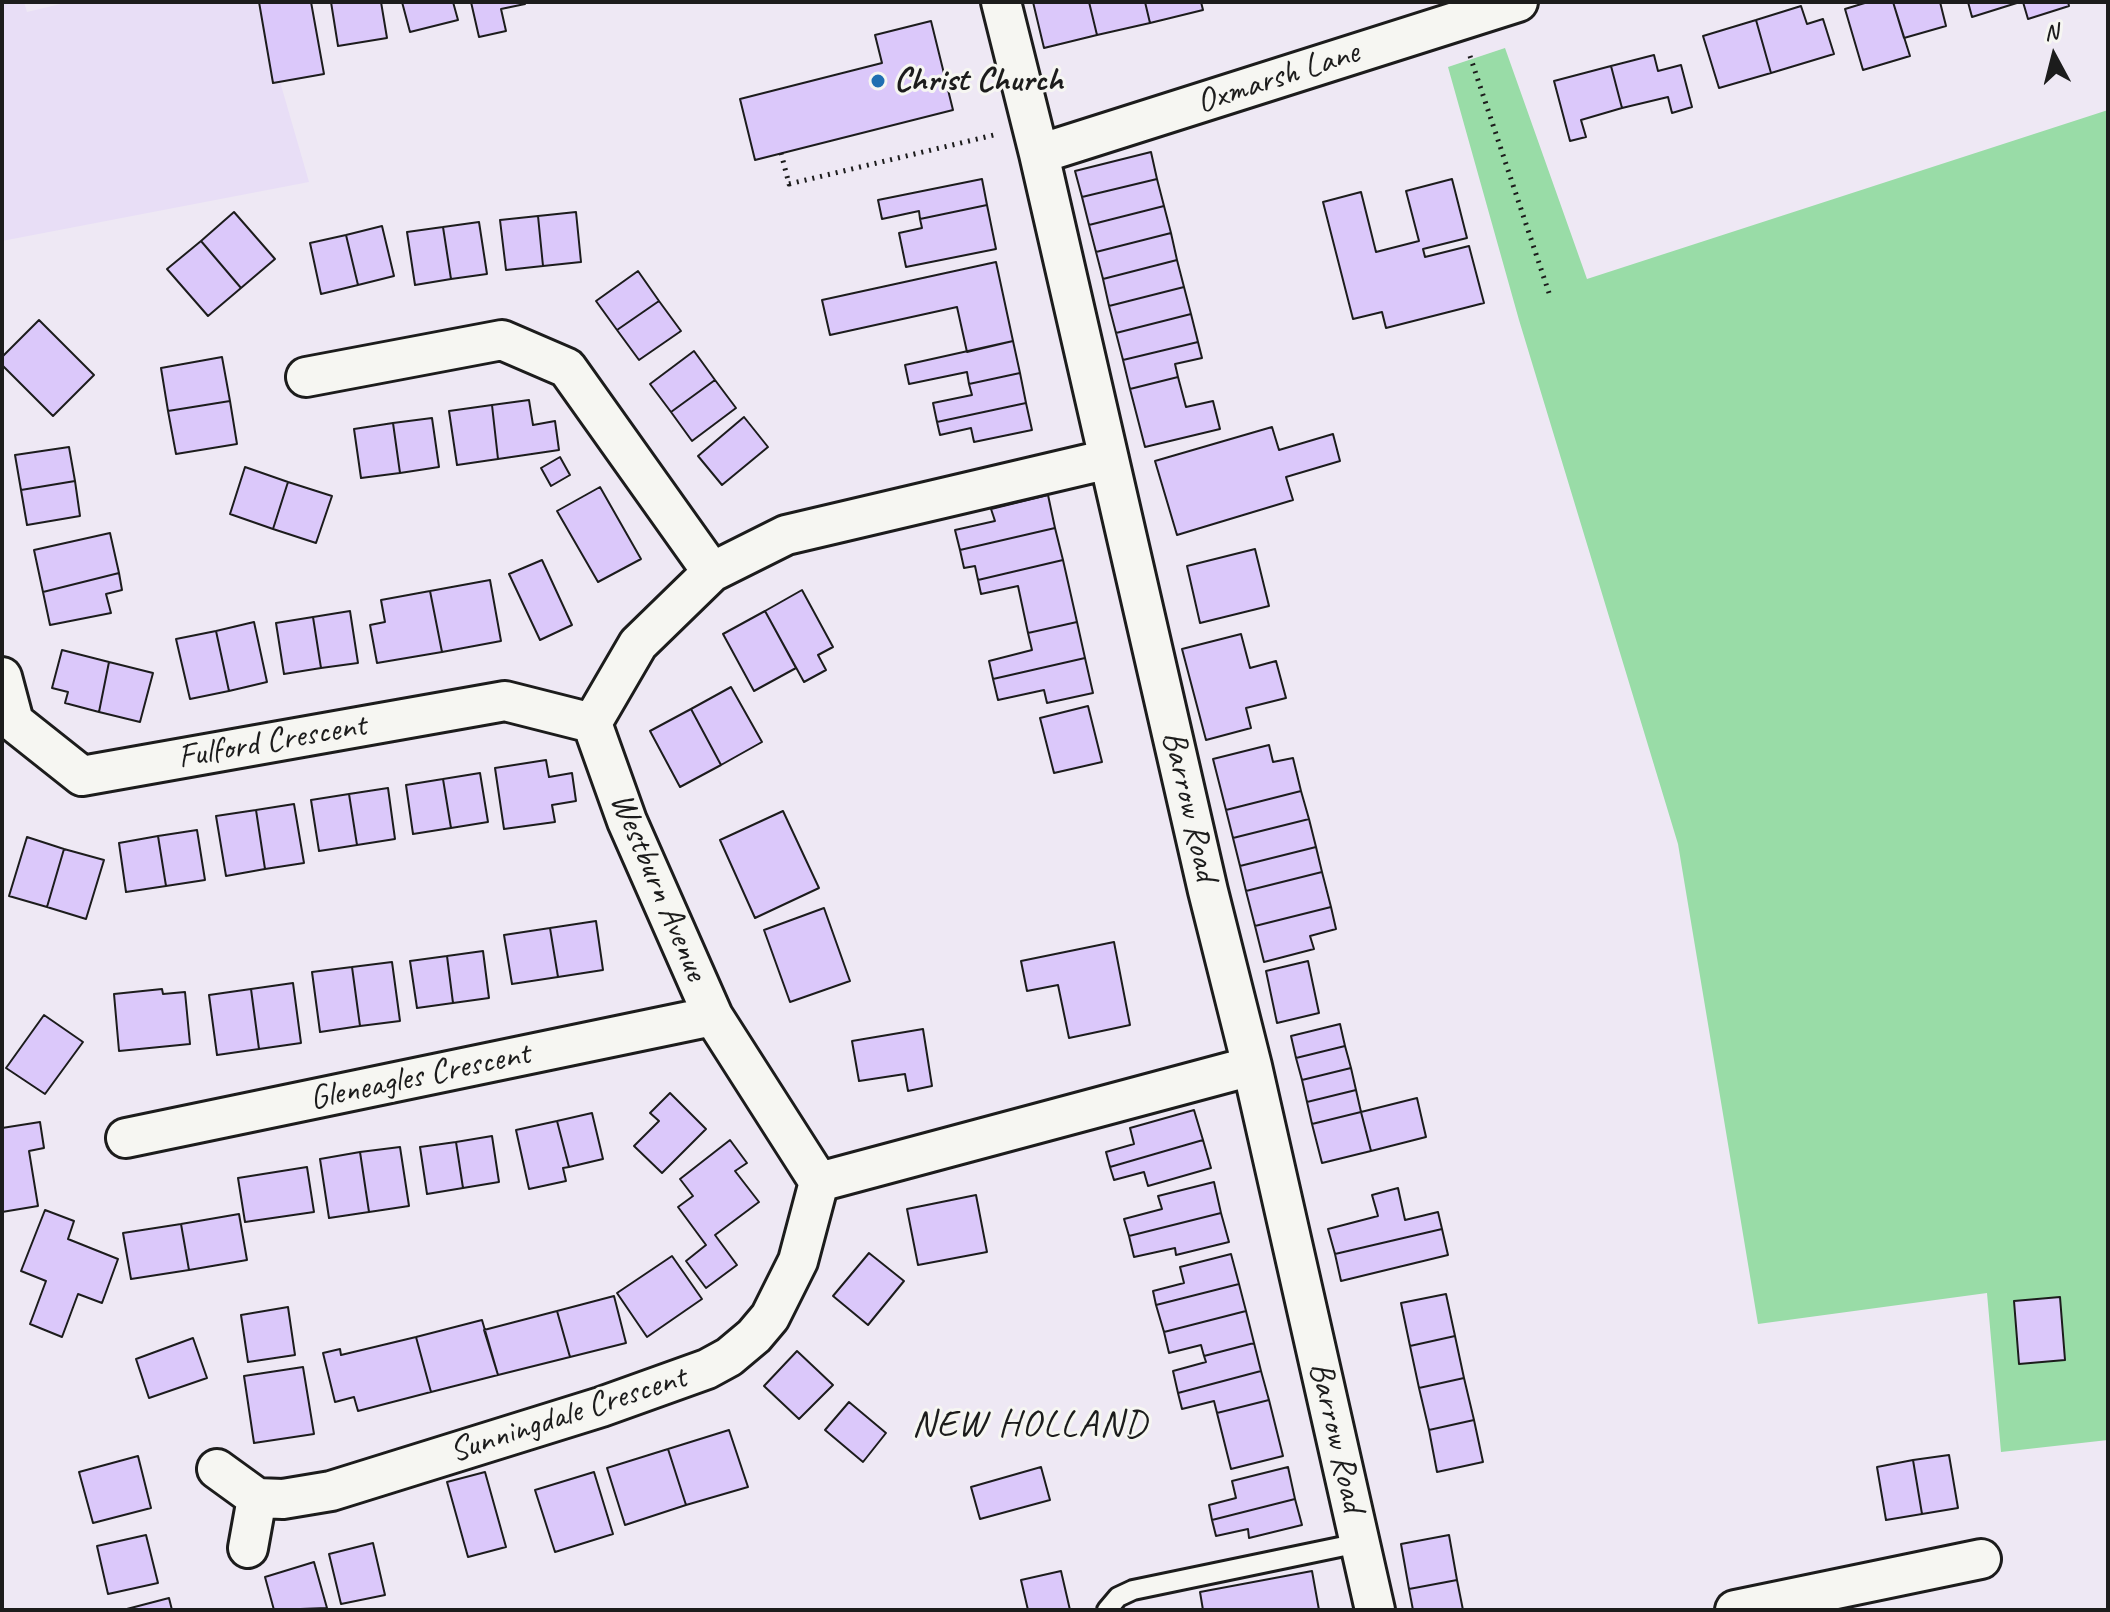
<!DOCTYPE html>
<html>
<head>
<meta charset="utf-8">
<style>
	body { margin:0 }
	#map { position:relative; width:2110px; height:1612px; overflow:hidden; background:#eee8f4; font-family:Caveat,sans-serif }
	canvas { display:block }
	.frame { position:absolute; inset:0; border:4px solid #1c1c1c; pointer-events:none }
	.north { position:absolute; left:2014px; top:16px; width:80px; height:80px; -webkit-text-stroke:6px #f6f6f2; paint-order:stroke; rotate:353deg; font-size:22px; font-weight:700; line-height:32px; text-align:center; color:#1c1c1c }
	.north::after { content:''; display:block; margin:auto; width:28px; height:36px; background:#1c1c1c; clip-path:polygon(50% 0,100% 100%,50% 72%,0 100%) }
</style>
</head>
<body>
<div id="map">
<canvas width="2110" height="1612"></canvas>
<div class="frame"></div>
<div class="north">N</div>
</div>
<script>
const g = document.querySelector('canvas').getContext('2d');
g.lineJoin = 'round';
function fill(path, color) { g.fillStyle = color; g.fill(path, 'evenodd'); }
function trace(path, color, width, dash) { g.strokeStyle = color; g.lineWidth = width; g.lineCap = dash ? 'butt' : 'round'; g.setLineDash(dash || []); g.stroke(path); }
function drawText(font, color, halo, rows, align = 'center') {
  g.font = font + ' Caveat,sans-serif'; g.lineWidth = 6; g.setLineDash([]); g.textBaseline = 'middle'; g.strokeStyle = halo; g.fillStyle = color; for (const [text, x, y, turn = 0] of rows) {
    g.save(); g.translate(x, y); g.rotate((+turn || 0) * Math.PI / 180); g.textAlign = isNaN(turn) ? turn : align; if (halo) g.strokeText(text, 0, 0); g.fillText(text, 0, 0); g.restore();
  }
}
const built = new Path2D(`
	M2 2H24L27 12 69 2H257L309 182 2 241Z`);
const green = new Path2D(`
	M1505 48 1587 279 2108 110V1440L2001 1452 1987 1293 1758 1324 1678 844 1519 320 1448 67Z`);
const building = new Path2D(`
	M259 2H311L324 74 273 83Z
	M331 2H381L387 38 338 46Z
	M402 2H453L458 20 410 32Z
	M471 2H524L525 4 501 9 506 31 479 37Z
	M1033 2H1089L1097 35 1044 48Z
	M1089 2H1145L1150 23 1097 35Z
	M1145 2H1201L1203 10 1150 23Z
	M1868 2H1893L1910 56 1863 70 1845 9Z
	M1893 2H1940L1946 26 1904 38Z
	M1968 2H2020L1972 17Z
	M2023 2H2068L2069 6 2028 19Z
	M1801 6 1807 24 1823 19 1834 54 1771 73 1756 20Z
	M1756 20 1771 73 1719 88 1703 36Z
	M931 21 953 110 755 160 740 99 882 63 875 35Z
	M1654 55 1658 71 1681 65 1692 107 1672 113 1668 97 1622 108 1611 66Z
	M1611 66 1622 108 1581 120 1586 137 1570 141 1554 81Z
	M1151 152 1157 179 1082 197 1075 171Z
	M982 179 987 205 920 219 919 211 882 219 878 200Z
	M1157 179 1164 206 1089 225 1082 197Z
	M1452 179 1467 238 1423 249 1425 257 1469 246 1484 303 1386 328 1382 312 1353 319 1323 202 1361 192 1376 252 1419 241 1406 191Z
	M987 205 996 249 906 267 899 233 922 228 920 219Z
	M1164 206 1171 233 1096 252 1089 225Z
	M234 212 275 259 241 288 201 241Z
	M576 212 581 262 543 266 538 216Z
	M538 216 543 266 506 270 500 220Z
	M479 222 487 274 451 279 443 227Z
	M382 226 394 276 358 285 346 235Z
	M443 227 451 279 415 285 407 232Z
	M1171 233 1177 260 1103 279 1096 252Z
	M346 235 358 285 321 294 310 243Z
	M201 241 241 288 208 316 167 269Z
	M1177 260 1184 287 1109 306 1103 279Z
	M996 262 1013 341 967 352 957 307 830 335 822 300Z
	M638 271 659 301 617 330 596 301Z
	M1184 287 1191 314 1116 333 1109 306Z
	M659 301 681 331 639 360 617 330Z
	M1191 314 1198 342 1123 360 1116 333Z
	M39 320 94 375 53 416 2 365V357Z
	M1013 341 1020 373 969 384 967 372 909 384 905 365Z
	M1198 342 1202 358 1175 364 1178 377 1130 389 1123 360Z
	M694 351 715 380 671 412 650 384Z
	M222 357 230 401 168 411 161 368Z
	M1020 373 1026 403 937 422 933 403 972 395 969 384Z
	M1178 377 1186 407 1213 401 1220 429 1145 447 1130 389Z
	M715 380 736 408 692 441 671 412Z
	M529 400 533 425 555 421 559 450 498 459 492 405Z
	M230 401 237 444 176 454 168 411Z
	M1026 403 1032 430 974 442 971 428 940 435 937 422Z
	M492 405 498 459 457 465 449 411Z
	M744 417 768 447 722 485 698 456Z
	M432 418 439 467 400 473 393 423Z
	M393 423 400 473 361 478 354 429Z
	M1272 427 1279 450 1333 434 1340 461 1286 477 1293 500 1177 535 1155 461Z
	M69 447 75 481 21 490 15 455Z
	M560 457 570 475 551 486 541 468Z
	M245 467 288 482 273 529 230 514Z
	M75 481 80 516 27 525 21 490Z
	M288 482 332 496 316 543 273 529Z
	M600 487 641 559 598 582 557 511Z
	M1048 495 1055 528 960 550 955 530 995 521 991 509Z
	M1055 528 1063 560 978 580 975 566 964 568 960 550Z
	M110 533 119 573 43 592 34 550Z
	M1255 549 1269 606 1200 623 1187 566Z
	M542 560 572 625 540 640 509 574Z
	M1063 560 1077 622 1028 633 1018 586 981 594 978 580Z
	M119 573 122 590 106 594 111 613 50 625 43 592Z
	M490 580 501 641 442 652 430 591Z
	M802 590 833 647 818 655 826 670 804 682 765 611Z
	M430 591 442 652 377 663 370 625 385 622 381 600Z
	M350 611 358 663 321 668 313 617Z
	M765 611 796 668 754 691 723 634Z
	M313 617 321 668 284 674 276 623Z
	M254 622 267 682 229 691 216 631Z
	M1077 622 1085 658 993 679 989 661 1032 650 1028 633Z
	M216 631 229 691 190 699 176 639Z
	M1241 634 1250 668 1276 661 1286 698 1246 708 1251 728 1206 740 1182 649Z
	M62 650 109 662 99 712 65 703 68 692 52 688Z
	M1085 658 1093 693 1047 703 1044 690 998 700 993 679Z
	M109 662 153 673 140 722 99 712Z
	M731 687 762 742 721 765 691 709Z
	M1088 706 1102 762 1054 773 1040 718Z
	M691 709 721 765 680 787 650 731Z
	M1269 745 1273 762 1293 758 1301 791 1226 810 1213 759Z
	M546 760 549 777 572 773 576 801 552 805 555 822 504 829 495 768Z
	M480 773 488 822 451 828 443 779Z
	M443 779 451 828 413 834 406 785Z
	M388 788 395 839 357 845 349 794Z
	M1301 791 1309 819 1233 838 1226 810Z
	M349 794 357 845 319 851 311 800Z
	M294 804 304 863 265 869 256 810Z
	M256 810 265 869 226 876 216 816Z
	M783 811 819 888 755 918 720 840Z
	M1309 819 1316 847 1240 866 1233 838Z
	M197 830 205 880 166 886 158 836Z
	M158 836 166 886 126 892 119 843Z
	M27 837 64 849 47 907 9 896Z
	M1316 847 1322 872 1246 891 1240 866Z
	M64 849 104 860 86 919 47 907Z
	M1322 872 1331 907 1255 926 1246 891Z
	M1331 907 1336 929 1310 936 1314 949 1264 962 1255 926Z
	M824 908 850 981 790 1002 764 930Z
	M596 921 603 970 558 977 550 928Z
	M550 928 558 977 512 984 504 935Z
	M1114 942 1130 1025 1069 1038 1058 985 1027 991 1021 961Z
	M483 951 489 998 453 1003 447 956Z
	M447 956 453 1003 417 1008 410 961Z
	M1308 961 1319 1013 1277 1023 1266 971Z
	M392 962 400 1021 360 1026 352 967Z
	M352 967 360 1026 320 1032 312 972Z
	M293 983 301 1043 259 1049 251 989Z
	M162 989 163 994 185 992 190 1044 119 1051 114 994Z
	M251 989 259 1049 217 1055 209 995Z
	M44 1015 83 1042 45 1094 6 1068Z
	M1340 1024 1345 1046 1296 1058 1291 1036Z
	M923 1029 932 1086 908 1091 905 1074 859 1081 852 1041Z
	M1345 1046 1351 1068 1302 1080 1296 1058Z
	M1351 1068 1356 1090 1307 1102 1302 1080Z
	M1356 1090 1361 1112 1312 1124 1307 1102Z
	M670 1093 706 1129 662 1173 634 1146 659 1121 650 1113Z
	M1417 1098 1426 1137 1371 1151 1361 1112Z
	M1194 1110 1203 1140 1110 1167 1106 1152 1134 1144 1130 1128Z
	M1361 1112 1371 1151 1322 1163 1312 1124Z
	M592 1113 603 1159 569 1167 557 1121Z
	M557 1121 569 1167 563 1168 566 1181 529 1189 516 1130Z
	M40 1122 44 1148 29 1151 38 1206 2 1212V1128Z
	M492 1136 499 1182 463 1188 456 1142Z
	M730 1140 747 1163 735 1171 759 1202 715 1235 737 1265 706 1288 686 1261 706 1245 678 1207 693 1196 680 1179Z
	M1203 1140 1211 1168 1148 1186 1144 1172 1114 1180 1110 1167Z
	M456 1142 463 1188 427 1194 420 1147Z
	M400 1147 409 1206 369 1212 360 1152Z
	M360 1152 369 1212 329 1218 320 1159Z
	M307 1167 314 1212 245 1222 238 1178Z
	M1214 1182 1221 1213 1129 1236 1124 1219 1162 1209 1158 1196Z
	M1398 1188 1405 1220 1438 1212 1442 1229 1335 1254 1328 1229 1378 1216 1372 1195Z
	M976 1195 987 1252 918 1265 907 1209Z
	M45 1210 74 1221 68 1239 118 1259 102 1303 78 1294 62 1337 30 1324 46 1281 21 1271Z
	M1221 1213 1229 1242 1176 1255 1175 1248 1134 1257 1129 1236Z
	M239 1214 247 1260 189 1270 181 1224Z
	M181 1224 189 1270 131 1279 123 1233Z
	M1442 1229 1448 1255 1341 1281 1335 1254Z
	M869 1253 904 1281 868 1325 833 1296Z
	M1231 1254 1239 1284 1156 1305 1153 1291 1184 1283 1180 1267Z
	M672 1256 702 1299 647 1337 617 1293Z
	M1239 1284 1246 1311 1164 1332 1156 1305Z
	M1446 1294 1455 1336 1410 1346 1401 1303Z
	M614 1296 626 1343 570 1357 557 1311Z
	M2060 1297 2065 1360 2019 1364 2014 1301Z
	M288 1307 295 1355 248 1362 241 1315Z
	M557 1311 570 1357 498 1375 484 1330Z
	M1246 1311 1254 1343 1204 1356 1201 1345 1169 1353 1164 1332Z
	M482 1320 498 1375 431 1392 416 1337Z
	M1455 1336 1464 1378 1419 1388 1410 1346Z
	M416 1337 431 1392 358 1411 354 1397 335 1402 323 1353 340 1349 341 1355Z
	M193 1338 207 1378 149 1398 136 1359Z
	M1254 1343 1261 1371 1178 1393 1173 1371 1206 1362 1204 1356Z
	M797 1351 833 1385 799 1419 764 1386Z
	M303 1367 314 1434 254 1443 244 1376Z
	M1261 1371 1269 1400 1217 1413 1214 1401 1182 1409 1178 1393Z
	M1464 1378 1474 1420 1429 1430 1419 1388Z
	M1269 1400 1283 1456 1231 1469 1217 1413Z
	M849 1402 886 1433 863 1462 825 1430Z
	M1474 1420 1483 1462 1437 1472 1429 1430Z
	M729 1430 748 1487 686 1505 668 1449Z
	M668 1449 686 1505 625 1525 607 1468Z
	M1949 1455 1958 1508 1922 1514 1913 1460Z
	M138 1456 151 1508 93 1523 79 1472Z
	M1913 1460 1922 1514 1886 1520 1877 1467Z
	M1041 1467 1050 1500 980 1519 971 1487Z
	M1288 1467 1295 1499 1212 1520 1209 1505 1236 1498 1232 1481Z
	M485 1472 506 1547 468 1557 447 1482Z
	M594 1472 613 1534 555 1552 535 1490Z
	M1295 1499 1302 1525 1249 1538 1248 1529 1216 1536 1212 1520Z
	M146 1535 158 1583 108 1594 97 1546Z
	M1449 1535 1457 1580 1409 1589 1401 1544Z
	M373 1543 385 1595 341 1604 329 1554Z
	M314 1562 327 1608 274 1610 265 1577Z
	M1061 1571 1070 1610H1028L1021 1580Z
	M1312 1571 1319 1610H1203L1200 1592Z
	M1457 1580 1463 1610H1413L1409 1589Z
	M169 1598 172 1610H123Z`);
const path = new Path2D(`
	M1470 56 1549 293
	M781 153 789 184 994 135`);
const lane = new Path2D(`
	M1107 1610 1118 1597 1133 1590 1359 1543`);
const street = new Path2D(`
	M1001 2 1039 154 1208 891 1252 1066 1375 1610
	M1039 154 1518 2
	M306 377 502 340 567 368 712 572
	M2 677 14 722 82 776 505 701 592 723
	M126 1138 713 1016
	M819 1182 713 1016 627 821 592 723 638 644 712 572 786 535 1109 459
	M819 1182 1252 1066
	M217 1469 257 1498 283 1499 331 1491 601 1407 707 1369 729 1357 754 1336 770 1317 798 1261 819 1182
	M248 1548 257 1498
	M1735 1610 1981 1559`);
const markers = [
	[878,81,8,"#1f6fb2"]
];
const streetNames = [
	["Oxmarsh Lane",1278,78,-18],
	["Fulford Crescent",272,742,-10],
	["Barrow Road",1189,806,77],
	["Westburn Avenue",658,887,67],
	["Gleneagles Crescent",420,1077,-12],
	["Sunningdale Crescent",568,1415,-18],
	["Barrow Road",1336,1437,77]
];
const poiNames = [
	["Christ Church",894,81]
];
const quarterNames = [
	["NEW HOLLAND",1030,1425]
];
fill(built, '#e8def6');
fill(green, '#99dca7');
fill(building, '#dbc8fa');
trace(building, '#1c1c1c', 2);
trace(lane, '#1c1c1c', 24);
trace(street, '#1c1c1c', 44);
trace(path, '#1c1c1c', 5, [2, 6]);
trace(lane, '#f6f6f2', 18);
trace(street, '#f6f6f2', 38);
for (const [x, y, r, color] of markers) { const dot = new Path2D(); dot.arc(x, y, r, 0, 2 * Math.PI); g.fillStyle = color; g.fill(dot); trace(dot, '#f6f6f2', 3); }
drawText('34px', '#1c1c1c', '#f6f6f2', streetNames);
drawText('bold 34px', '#1c1c1c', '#f6f6f2', poiNames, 'left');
g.letterSpacing = '2px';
drawText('38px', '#1c1c1c', '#f6f6f2', quarterNames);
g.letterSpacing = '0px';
</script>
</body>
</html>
